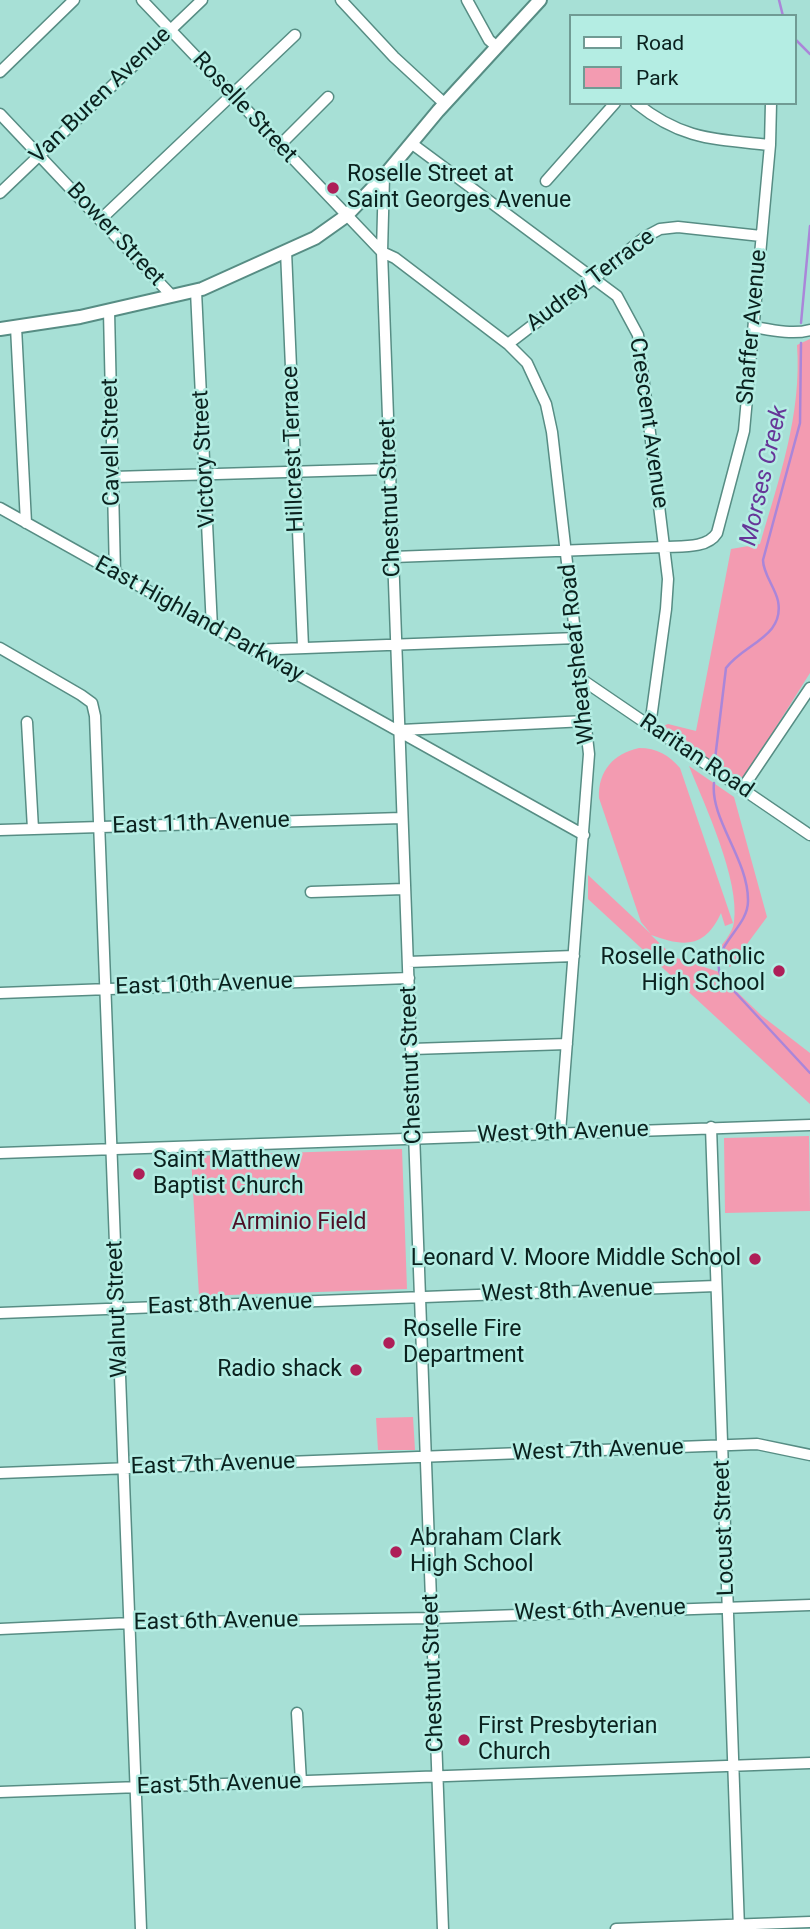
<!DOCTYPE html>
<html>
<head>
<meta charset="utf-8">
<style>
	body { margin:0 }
	#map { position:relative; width:810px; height:1929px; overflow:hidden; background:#a7e0d6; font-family:Roboto,sans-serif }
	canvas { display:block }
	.legend { position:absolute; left:569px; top:14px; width:228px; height:91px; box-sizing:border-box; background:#b4ede3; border:2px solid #709b94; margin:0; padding:9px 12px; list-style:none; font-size:21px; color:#0a211e }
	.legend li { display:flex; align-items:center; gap:14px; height:35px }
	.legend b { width:35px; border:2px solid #709b94 }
</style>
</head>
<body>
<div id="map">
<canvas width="810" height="1929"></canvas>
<ul class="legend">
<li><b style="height:9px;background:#fff"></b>Road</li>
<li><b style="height:19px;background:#f39bb1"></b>Park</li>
</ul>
</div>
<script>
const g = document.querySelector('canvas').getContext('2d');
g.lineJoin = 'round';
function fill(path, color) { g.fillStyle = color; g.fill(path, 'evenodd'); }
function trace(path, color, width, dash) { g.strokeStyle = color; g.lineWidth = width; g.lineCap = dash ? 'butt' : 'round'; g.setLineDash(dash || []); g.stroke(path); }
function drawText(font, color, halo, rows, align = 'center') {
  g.font = font + ' Roboto,sans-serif'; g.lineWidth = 5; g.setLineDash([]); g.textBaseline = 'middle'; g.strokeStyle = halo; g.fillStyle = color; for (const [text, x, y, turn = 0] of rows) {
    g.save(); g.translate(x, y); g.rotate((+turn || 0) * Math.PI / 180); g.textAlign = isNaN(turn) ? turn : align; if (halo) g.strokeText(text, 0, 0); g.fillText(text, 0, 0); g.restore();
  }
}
const green = new Path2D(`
	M810 339V673L741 783 661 727 668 724 696 731 731 549 760 544C779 479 802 414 797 345Z
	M639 748C657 748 669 755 680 768L733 923 725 926 721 913C704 950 682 946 651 935L674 957 722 973 734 989 762 1016 810 1053V1104L588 899V875L651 934 641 922 599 798C598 771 613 754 639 748Z
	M689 766 734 797 767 917 730 967 714 954C721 946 733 933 734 922 740 880 705 806 689 766Z
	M809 1136 810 1211 725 1213 724 1138Z
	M402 1149 407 1289 199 1296 191 1156Z
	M413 1417 415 1450H378L376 1418Z`);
const stream = new Path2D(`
	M779 0 783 16
	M794 38 810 54
	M801 323 810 226
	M715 759 726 668C743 644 785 637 778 601 775 587 763 574 763 560L800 423 801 343
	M714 783C710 819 748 859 748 900 749 929 708 946 721 977L810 1073`);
const minor = new Path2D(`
	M142 0 382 252 443 1929
	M341 0 394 57 445 104
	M467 0 489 40 497 47
	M0 72 74 0
	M636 103C682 140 714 139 770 145
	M0 114 172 296
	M411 143 617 296 638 335 668 579 666 609 650 726
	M279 146 328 97
	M384 176 382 252 395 258 508 344 527 363 546 404 552 432 589 754 560 1132
	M546 181 615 103
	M0 193 202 0
	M100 220 295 35
	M286 251 303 647
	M196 291 212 628
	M109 311 115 574
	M16 327 26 523
	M754 327C771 330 793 335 810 330
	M508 344 593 279 645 237 660 229 678 227 761 236
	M113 477 390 469
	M0 508 584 835
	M393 557 664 547C681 546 707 549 717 533L744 431 770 145 771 103
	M0 648 81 695 92 703 95 716 141 1929
	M251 650 577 638
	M581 679 810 835
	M27 722 33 829
	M401 730 586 721
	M742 789 810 688
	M0 830 402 818
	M311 892 404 889
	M408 962 574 956
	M0 993 409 978
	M412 1049 567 1044
	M711 1127 739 1929
	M0 1153 810 1125
	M0 1313 716 1286
	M0 1473 757 1444 810 1455
	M0 1629 130 1623 432 1618 810 1605
	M297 1713 301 1782
	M0 1792 810 1763
	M616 1929 810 1922`);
const major = new Path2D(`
	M0 329 80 317 202 289 315 238 346 216 384 176 438 111 540 0`);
const markers = [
	[333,188,7,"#ae1f58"],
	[779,971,7,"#ae1f58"],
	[139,1174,7,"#ae1f58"],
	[755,1259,7,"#ae1f58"],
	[389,1343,7,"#ae1f58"],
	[356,1370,7,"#ae1f58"],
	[396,1552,7,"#ae1f58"],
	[464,1740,7,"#ae1f58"]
];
const streetNames = [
	["Van Buren Avenue",101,96,-44],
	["Roselle Street",244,108,47],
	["Bower Street",115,235,47],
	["Audrey Terrace",591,281,-37],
	["Shaffer Avenue",753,327,-85],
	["Crescent Avenue",648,423,82],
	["Cavell Street",112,442,-91],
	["Hillcrest Terrace",294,449,-92],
	["Victory Street",205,459,-93],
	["Chestnut Street",391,498,-92],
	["East Highland Parkway",199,620,29],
	["Wheatsheaf Road",578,654,-96],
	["Raritan Road",696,757,34],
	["East 11th Avenue",201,824,-2],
	["East 10th Avenue",204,985,-2],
	["Chestnut Street",412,1065,-92],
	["West 9th Avenue",563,1133,-2],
	["West 8th Avenue",567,1292,-2],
	["East 8th Avenue",230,1305,-2],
	["Walnut Street",118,1309,-92],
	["West 7th Avenue",598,1451,-2],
	["East 7th Avenue",213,1465,-2],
	["Locust Street",725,1528,-92],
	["West 6th Avenue",600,1611,-2],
	["East 6th Avenue",216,1622,-1],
	["Chestnut Street",434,1673,-92],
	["East 5th Avenue",219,1785,-2]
];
const poiNames = [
	["Roselle Street at",347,175],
	["Saint Georges Avenue",347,201],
	["Roselle Catholic",765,958,"right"],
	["High School",765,984,"right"],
	["Saint Matthew",153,1161],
	["Baptist Church",153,1187],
	["Leonard V. Moore Middle School",741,1259,"right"],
	["Roselle Fire",403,1330],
	["Department",403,1356],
	["Radio shack",342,1370,"right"],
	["Abraham Clark",410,1539],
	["High School",410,1565],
	["First Presbyterian",478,1727],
	["Church",478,1753]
];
const parkNames = [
	["Arminio Field",299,1223]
];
const waterNames = [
	["Morses Creek",765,476,-77]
];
fill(green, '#f39bb1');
trace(stream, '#aa86d9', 2.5);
trace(minor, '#578d84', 13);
trace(major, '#578d84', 16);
trace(minor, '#fff', 10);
trace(major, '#fff', 12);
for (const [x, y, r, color] of markers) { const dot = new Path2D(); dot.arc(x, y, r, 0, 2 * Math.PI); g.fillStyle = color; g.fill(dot); trace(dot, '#b4ede3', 2.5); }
drawText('23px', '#0a211e', '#b4ede3', streetNames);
drawText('23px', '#0a211e', '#b4ede3', poiNames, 'left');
drawText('23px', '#4d0f26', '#b4ede3', parkNames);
drawText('italic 24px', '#663698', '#b4ede3', waterNames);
</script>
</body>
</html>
